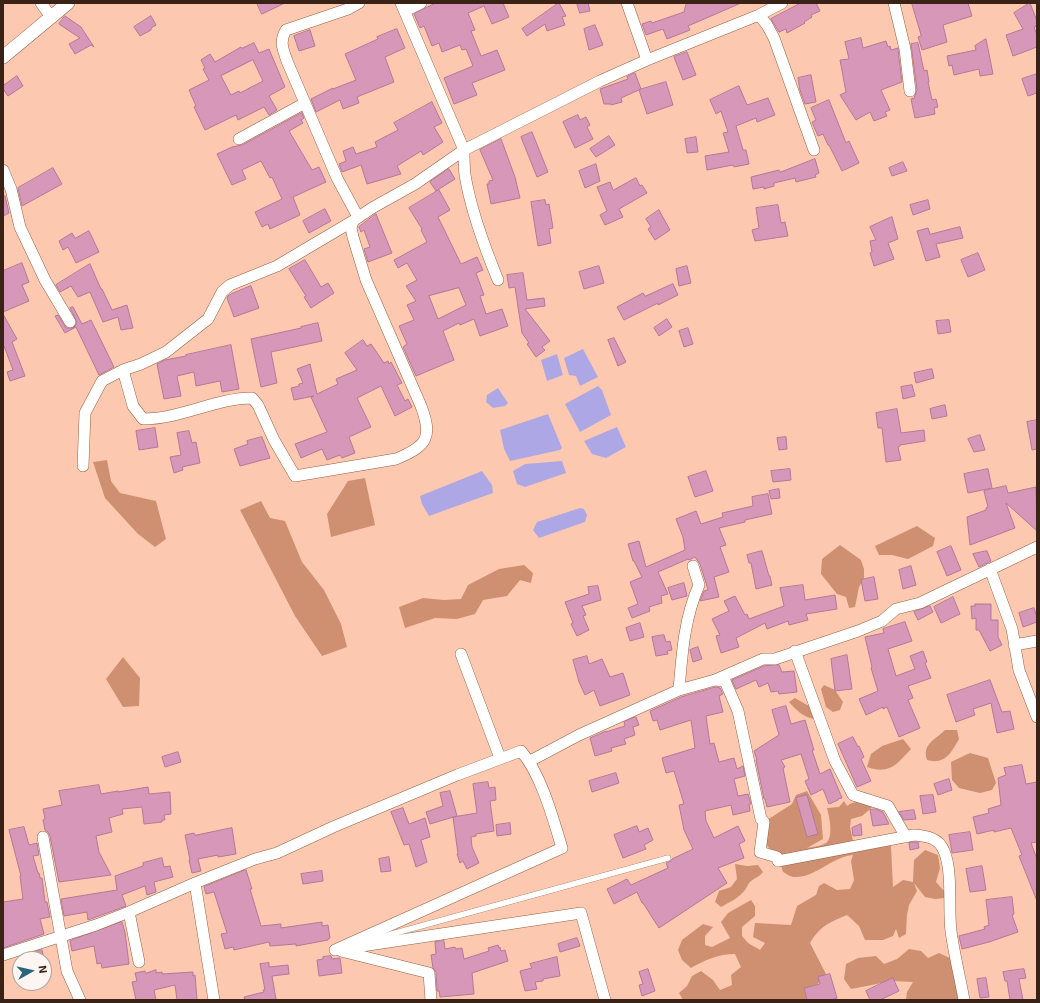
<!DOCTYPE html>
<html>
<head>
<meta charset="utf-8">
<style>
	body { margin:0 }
	#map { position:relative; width:1040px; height:1003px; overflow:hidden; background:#fcc9b0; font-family:"Exo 2",sans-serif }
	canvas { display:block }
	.frame { position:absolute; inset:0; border:4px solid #3a2216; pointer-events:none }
	.north { position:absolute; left:12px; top:951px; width:40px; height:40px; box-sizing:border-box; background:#fcf5f2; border:1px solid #aea19a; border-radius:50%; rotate:82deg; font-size:11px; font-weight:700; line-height:16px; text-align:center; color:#3a2216 }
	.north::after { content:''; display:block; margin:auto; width:14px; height:18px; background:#29657c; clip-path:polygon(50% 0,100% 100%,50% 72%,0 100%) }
</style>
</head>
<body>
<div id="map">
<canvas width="1040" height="1003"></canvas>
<div class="frame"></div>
<div class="north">N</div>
</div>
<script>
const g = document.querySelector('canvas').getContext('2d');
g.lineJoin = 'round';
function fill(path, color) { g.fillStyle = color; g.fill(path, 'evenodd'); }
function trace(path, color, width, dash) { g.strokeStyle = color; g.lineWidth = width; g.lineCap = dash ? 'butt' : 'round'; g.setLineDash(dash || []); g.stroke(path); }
const forest = new Path2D(`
	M107 460 111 481 120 493 156 501 166 539 155 547 138 534 105 498 93 462Z
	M365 478 375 525 331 537 327 514 348 481Z
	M261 501 270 518 285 521 302 562 324 590 341 624 347 647 322 656 295 616 240 510Z
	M917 526 935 538 933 546 908 559 892 555H879L875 546Z
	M840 545 861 560 864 569V578L859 587 855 607 849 608 846 597 837 594 821 574 822 559Z
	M524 565 533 573 531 583 520 580 507 596 483 600 475 614 457 619 435 618 405 628 399 607 423 598 444 600 461 599 468 585 499 569Z
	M123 657 140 678 139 706 123 707 106 679Z
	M824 685 835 690 843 702 840 710 833 712 826 707 821 689Z
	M795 698 807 705H816L814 719C803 717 796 710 789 702Z
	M945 730H957L959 739C951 753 945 765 927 760 922 744 934 741 945 730Z
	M903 739 911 749C897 764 890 775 867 767L871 754 882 746Z
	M970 753 988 758 996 783 992 790 980 793 959 788 952 780 951 762Z
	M807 791 821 815 823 839 807 848C812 847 821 846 826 843 834 837 829 816 827 808L839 807 844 801 847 806C855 800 866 801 876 804L862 816 851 819 850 827 853 841 888 837 891 847 893 887 903 880 913 882 914 860 925 850 938 855 940 868 936 882 945 892V898L935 899 925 897 914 883 917 891 909 905 907 915 906 934 899 938 896 929 893 936 883 940H865L859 926 847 915C830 922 820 926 810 943L826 974 816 986 831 1000H683L679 993 687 986 692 976 701 971 713 980 720 990 732 985 731 975 741 967 735 954C719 954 705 960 691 968L682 960 678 950 682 940 703 924 713 927 705 936V945L712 947 730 938 721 922 728 913 751 900 755 906V916L742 927V936L748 943 760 950 765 943 753 937 755 923 791 925 797 906 816 895 819 886 824 883 837 890 850 889 854 880 851 861 853 855C831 857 816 878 794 877 790 877 786 873 783 872L780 861 764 842V822L792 804 796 795Z
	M735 864 747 866 758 865 763 872C758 878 755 877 750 882 748 884 747 887 745 890 739 898 730 902 721 907L715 902 719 891 731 887 737 879Z
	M909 949 921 951 928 958 939 953 954 960 962 1000H906L907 992 913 982 892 981 851 989 844 979 846 964 858 958 876 956 884 964 897 959Z`);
const water = new Path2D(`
	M583 349 598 377 580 386 576 376 569 375 564 358Z
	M557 354 563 375 547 381 541 360Z
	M598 386 602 390 611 415 580 432 565 404Z
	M498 388 508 403 505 406 493 408 486 402 487 395Z
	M548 414 562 448 560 450 510 461 504 449 500 430Z
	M617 427 626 447 606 458 592 454 584 441Z
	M562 461 566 473 525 487 517 484 513 471 525 464Z
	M482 471 492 485 493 493 429 516 422 504 420 496Z
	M580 508 584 509 587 515 585 522 539 538 533 530 537 522Z`);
const building = new Path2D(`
	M257 3H285L262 14Z
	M436 3H503L509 17 492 24 484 6 468 13 475 30 471 31 481 56 497 50 505 70 472 83 477 95 454 104 444 78 473 66 466 49 462 50 460 45 442 52 439 43 432 46 424 26 420 28 414 14Z
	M559 3 566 16 562 17 565 25 547 31 545 24 527 36 522 29Z
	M577 3H588L590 11 580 13Z
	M690 3H741L688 26 690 30 667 39 663 29 646 35 642 24 651 21 652 23 684 12 686 4Z
	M801 3H816L820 11 811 15 812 17 804 22 805 23 787 33 786 29 779 32 771 19Z
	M912 3H968L972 16 943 25 947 42 922 50 918 37 921 36Z
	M1030 3 1037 21V26L1034 27 1037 35V47L1013 56 1006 35 1023 29 1014 13Z
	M65 16 81 27 94 47 91 45 75 54 69 44 80 38 59 24Z
	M151 16 156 25 151 28V30L140 36 134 27Z
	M595 25 603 45 589 50 584 29Z
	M397 29 405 48 385 57 394 82 357 97 359 103 343 109 340 100 316 112 311 99 333 88V89L356 80 345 54 378 39 377 37Z
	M310 30 315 46 299 51 294 36Z
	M861 38 863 48 886 41 888 47 890 46 891 50 898 48V50L902 82 881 90 890 110 885 112 887 116 874 121 870 112 856 120 840 95 846 92 840 60 849 59 845 42Z
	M986 39 993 74 980 76 979 69 954 75 952 65 949 66 947 56 976 50 975 46Z
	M254 43 259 53 269 49 285 87 269 96 277 110 269 115 264 107 238 120 236 115 205 130 194 107 196 106 189 90 209 80 203 69 205 68 201 60 210 54 215 62 241 47 242 48ZM253 60 263 81 240 93 239 91 231 95 221 76Z
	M918 43 924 71 927 70 929 82H928L932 100 936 99 938 107 934 108 935 114 915 118 911 99 914 98 917 90 911 44Z
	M687 52 696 75 683 80 674 57Z
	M635 73 641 89 621 98 622 102 611 105V104H604L600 89 628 79 627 77Z
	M1037 74V93L1028 96 1022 79Z
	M811 75 816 102 805 104 800 90 798 78Z
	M17 76 23 86 8 96 3 89V86Z
	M666 82 673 105 647 114 639 90Z
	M739 86 747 105 768 98 775 115 757 122 756 118 736 126 743 150H746L749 164 734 167 733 165 707 170 705 156 729 152 723 133 728 132 721 111 716 114 710 100Z
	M829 100 846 143 849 141 859 163 842 171 829 145H828L823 134 818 136 812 122 816 120 811 108Z
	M432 102 442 123 434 127 443 142 423 155 421 151 397 166 401 174 367 184 361 165 342 172 339 164 346 161 343 151 353 147 356 154 377 147 375 142 398 130 394 123Z
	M302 113 304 118 301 120 303 123 289 131 312 170 319 167 326 182 293 197 300 215 270 229 268 224 262 227 255 212 282 199 272 177 270 178 261 161 242 170 246 179 232 185 217 154 232 147 242 145Z
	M578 115 580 120 586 117 590 125 587 127 593 139 575 148 563 122Z
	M532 132 548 172 537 177 521 137Z
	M609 136 615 145 596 157 590 149Z
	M696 137 698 152 687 153 685 139Z
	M501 139 515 177 520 198 491 204 487 184H489V181L493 180 480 150Z
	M815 159 819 173 815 175 816 177 796 182 795 178 774 183V186L764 189V187L753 189 751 177 779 170 780 172Z
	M903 162 907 171 892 176 889 168Z
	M596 164 600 181 585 188 579 171Z
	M53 168 62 184 22 206 18 188Z
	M449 169 455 179 436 191 430 182Z
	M636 178 640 186 642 185 647 193 619 209 623 217 605 225 600 215 607 211 597 187 610 182 613 190Z
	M439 190 450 210 438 217 461 264 477 257 483 270 476 273 484 295 480 296 486 314 502 309 508 326 480 336 474 319 460 325 459 323 443 331 454 360 416 376 403 347 407 344 399 326 414 320 407 305 416 301 406 286 417 280 407 263 398 268 394 260 427 242 421 230 422 229 409 208ZM459 288 466 305 438 319 429 296Z
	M5 196 9 213 3 216V197Z
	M545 200 546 205 549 204 553 228 549 229 551 243 538 246 531 202Z
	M928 200 930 209 913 215 910 205Z
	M778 205 781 223 785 222 788 236 755 241 752 230 759 228 756 208Z
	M325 209 331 221 309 233 303 221Z
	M659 210 670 230 655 240 648 229 651 227 646 219Z
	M376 214 392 253 368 262 364 249 370 247 364 230 361 232 359 227Z
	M892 217 898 239 888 243 894 259 874 266 870 253 872 252 870 241 876 240 870 227Z
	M960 227 963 238 936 244 940 257 926 261 917 231 928 228 930 234Z
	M89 231 99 252 76 263 68 247 63 250 59 241 72 233 75 238Z
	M978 253 985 270 968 277 961 260Z
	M305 260 321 287 328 283 334 293 311 308 304 297 306 296 289 269Z
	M22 263 29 282 22 285 29 301 3 312V271Z
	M90 264 101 289H102L112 310 127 305 133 328 121 330 118 317 103 322 90 292 78 297 71 286 60 292 56 285Z
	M599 266 604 283 584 289 579 272Z
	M687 266 691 283 679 286 676 269Z
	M523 273 527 300 544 298 545 306 525 309 550 341 542 347 545 350 536 357 527 344 529 343 522 333 515 287 509 288 507 275Z
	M673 284 678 295 658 305V303L624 320 617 307 643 293 645 296Z
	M251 286 259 308 234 317 227 298 228 296 231 294Z
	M73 307 82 324 91 320 114 367 99 375 76 327 65 333 55 316 58 315 66 328H73L76 325 77 322 70 308Z
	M3 314 17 339 12 342 25 376 10 381 7 372 13 370 4 346 3 347Z
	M667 319 672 327 659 336 654 328Z
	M949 320 951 332 938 334 936 321Z
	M318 323 322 341 271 352 277 383 261 387 251 339 301 328V327Z
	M688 328 693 344 684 347 679 331Z
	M614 338 626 362 618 366 608 340Z
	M363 340 367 346 371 344 384 363 388 361 389 364 391 362 402 383 397 385 405 401 408 399 412 407 395 416 381 386 357 398 371 427 349 437 355 453 342 458 340 455 327 460 322 449 301 458 295 444 327 432 311 397 314 396 294 400 291 388 299 386V384L303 383 297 369 310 364 317 394 338 384 336 379 357 370 345 353Z
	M231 345 239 389 222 392 220 381 196 386 194 372 177 376 181 396 164 399 157 364 165 360 186 356V355Z
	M932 369 934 378 916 383 914 373Z
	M912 385 915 396 903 399 901 387Z
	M945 405 947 416 932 419 930 409Z
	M897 409 901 433 924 430 925 441 900 445V446L898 447 901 460 886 462 882 428H878L876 413Z
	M1037 420V449L1032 450 1027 422Z
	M155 428 158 447 139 450 136 431Z
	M189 431 192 443 196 442 200 463 182 467 183 470 174 473 170 457 181 455 177 433Z
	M980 435 985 450 974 452 968 439Z
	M262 437 270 458 240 466 234 449 248 444 247 441Z
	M786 437 787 449 779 450 777 438Z
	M790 469 791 480 773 482 771 471Z
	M988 469 992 488 968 493 964 474Z
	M706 471 713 491 695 497 688 477Z
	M1006 486 1008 493 1036 487 1037 531 1006 503 1015 528 970 545 967 517 986 510V508L988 507 984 491Z
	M779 489 780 498 771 499 769 491Z
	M768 494 772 514 745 520V522L719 528 726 545 720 547 729 572 714 577 719 597 700 601 704 591 708 590 706 583 700 564 695 557 689 560 688 559 658 572 668 594 661 596 662 603 649 607 650 611 632 618 628 608 638 604 630 582 642 577 634 561H633L628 544 639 541 646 567 685 550 683 537 676 519 696 511 701 524 723 517 722 513 753 506 752 497Z
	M951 546 961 570 947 576 937 552Z
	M762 551 769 576H770L772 585 756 589 751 563H749L747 555Z
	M987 551 991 561 979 567 973 554Z
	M911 566 916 585 903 589 899 570Z
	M874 577 878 599 865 601 861 580Z
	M684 583 687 596 672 600 668 588Z
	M803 585 805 600 835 595 837 609 806 614 808 620 789 625 788 621 767 629 765 623 736 638 739 647 721 653 716 636 720 635 712 619 729 611 724 601 735 596 745 615 747 614 749 619 784 606 780 588Z
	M598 586 601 600 582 606 586 615 583 616 589 630 577 636 571 624 573 623 565 602 589 594 588 587Z
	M953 597 960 614 941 623 934 607Z
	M975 604H991V620H998V637L1002 645 990 651 979 630H976V618L972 619 971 606H975Z
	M930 606 933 612 918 620 914 612Z
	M1034 608 1037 617V622L1023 627 1019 613Z
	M905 622 912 641 888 649 896 676 915 669 910 656 923 651 927 662 925 663 931 678 908 686 913 698 908 700 920 728 899 737 887 707 883 709V707L866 715 859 699 878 691 871 668 872 667 865 637 884 633 883 629Z
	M640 623 644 637 630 641 626 628Z
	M664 635 666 642 670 641 672 650 667 651 668 654 656 656 652 637Z
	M698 647 702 659 693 662 690 650Z
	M847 655 852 689 835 691 831 659Z
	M587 656 589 664 602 659 610 677 623 673 630 695 600 706 594 690 585 695 579 682 573 660Z
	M779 665 782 672 794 671 797 692 779 694 778 691 771 692 768 683 759 687 756 680 736 689 732 680 764 666Z
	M990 680 1002 712 1010 711 1014 729 997 733 991 703 973 709 975 715 956 722 947 695Z
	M716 687 720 688 723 694 719 696 723 712 706 716 710 744 714 743 719 762 734 758 737 769 743 766 745 776 734 779 738 796 748 794 751 804H749L750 811 733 815 731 805 705 811 706 821 714 838 738 826 745 841 739 844 744 858 718 868 727 883 659 928 643 903H642L637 892 614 904 607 889 627 879 631 885 668 868 666 863 671 861 672 859 693 849 684 830 679 805 684 804 674 771 666 773 662 758 695 748 691 720 660 730 657 720 653 721 650 711 681 697Z
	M786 706 791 724 805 720 814 750H812L820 774 830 769 842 798 838 799V800L829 804 823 789 811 795 805 781 809 779 801 754 781 760 785 767 783 768 790 802 767 807 765 799H764L756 760H757L754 751 779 735 772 710Z
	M636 717 639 725 633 727 635 735 624 739 626 744 611 748 612 751 595 756 590 738 606 731V732L625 726 624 722Z
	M853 737 858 747 859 746 864 757 861 759 871 781 857 787 838 744Z
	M178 752 181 762 165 767 162 757Z
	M1022 765 1026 784 1037 782V842L1031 843 1037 859V901L1019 856 1022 855 1011 828 994 832V830L977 834 973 817 989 813 988 809 1001 805 998 778 1006 775 1004 768Z
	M616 773 619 783 592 792 589 781Z
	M949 779 952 790 938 795 934 784Z
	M488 782 489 788 495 787 496 800 490 801 494 831 476 834V836L471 837 472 847 479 863 467 869 463 861 460 863 457 854H458L453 817 477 813 473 784Z
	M99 785 101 794 118 791V792L148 787 149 794 170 792 171 814 164 815 165 820H162V822L144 824 142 807 122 809 123 814 109 818 112 832 96 836 99 852 111 875 59 882 50 836 48 832 45 830 43 820 45 819 43 809 62 805 59 791Z
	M450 791 457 816 430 824 426 812 443 806 440 793Z
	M807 795 818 834 807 837 796 798Z
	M933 795 936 812 923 814 920 796Z
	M403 808 409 824 425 818 430 837 421 840 427 862 416 867 409 844 404 845 391 812Z
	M876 809 883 812 889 824 873 826 870 810Z
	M914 810 916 819 904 820 899 812Z
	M510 823 511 834 497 836 496 825Z
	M861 824 862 835 853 836 852 828Z
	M637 826 639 832 648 828 653 840 644 845 646 849 623 858 614 835Z
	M24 827 29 845 37 843 39 855 33 856 38 873H39L40 878H42L45 902H47L50 917 40 919 44 934 3 948V902L23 899 20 876H21L9 830Z
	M232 828 236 854 218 857V855L198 859 201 871 192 873 189 860H190L185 835 194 833 195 835Z
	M970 832 973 850 952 853 949 835Z
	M914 842H918L919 848 910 850 909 843Z
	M389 857 391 871 381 872 379 859Z
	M162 858 164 867 170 866 173 877 154 882 156 892 147 895 145 886 122 895 126 906 88 920 87 912 64 916 61 899 117 890 115 876 143 866V863Z
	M982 866 986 890 970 892 966 869Z
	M246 870 252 889H250L261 926 281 924V928L322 922V926L328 925 330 938 328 939V940L296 946V944L270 946 269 942 234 950 233 947 225 949 221 934 227 933 214 892 206 894 204 887Z
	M322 871 323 881 303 884 301 874Z
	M1012 897 1014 914 1012 915 1018 932 989 942 962 949 959 936 985 929 984 927 989 925 986 900Z
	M122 922 125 932 129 964 102 968 101 963 97 964 94 946 72 951 70 941Z
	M577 938 580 946 560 952 558 944Z
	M444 941 445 949 455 947 456 949 462 948 464 959 489 951 488 948 498 945 499 948 500 947 501 951 505 950 508 961 472 973 474 994 440 997 439 991H437L436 972 433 968 431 955 436 954 435 942Z
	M42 950 44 959H29L28 954Z
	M331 956 332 959 340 958 342 973 319 976 317 960 323 959V957Z
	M557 957 560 976 543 979V981L535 982 537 989 525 991 520 971 532 968 530 964Z
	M269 963V967L288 965 289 974 272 976 276 999 269 1000H245L244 997 264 992 263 990H265L260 964Z
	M648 969 655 991 642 996 639 985 643 984 639 972Z
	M1024 969 1026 978 1019 979 1023 1000H1010L1007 981H1005L1003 972Z
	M156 970V973L162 972V974L193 972V976L195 975 197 1000H177L175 985 154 990 156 1000H136L132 982 137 981 135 973 145 971 146 973Z
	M830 974 837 998 832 1000H807L804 988 820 984 818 977Z
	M893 978 899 991 880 1000H870L866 991Z
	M986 978 989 997 980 998 977 979Z`);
const service = new Path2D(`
	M370 940 668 858`);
const minor = new Path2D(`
	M41 3 51 17
	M401 3 464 150C464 158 464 167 465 175 471 211 484 246 498 280
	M627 3 647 60
	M894 3 905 49 910 91
	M405 11 421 3
	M759 15 767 25 774 38 814 150
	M239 139 305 103
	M3 170 11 189 20 227 45 280 70 322
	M358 217 337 178 287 61C283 49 279 42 286 30L348 9 359 3
	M123 370 133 406 143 419C181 419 216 398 252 398L258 405 274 440 295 476 396 459C427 446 433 438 421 406L366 280 353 237 351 228 353 221 372 208 415 184 464 150 600 81 647 60 759 15 782 3
	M83 466 85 413 102 381 123 370 141 364 166 352 208 319 222 292 230 285 277 266 353 221
	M990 569 1012 629 1019 670 1037 717
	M1014 645 1037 641
	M795 651 835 761 853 795 888 806 906 837
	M461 654 500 758
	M715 680 725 681 738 711 761 819 764 822 760 852 777 857 778 861 914 835C927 836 939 838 944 851 953 872 948 908 951 931 954 954 960 977 964 1000
	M679 690C682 654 684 619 699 585L693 566
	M530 761 579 735 679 690 715 680 763 659H775L858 631 882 621 896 609 920 603 1037 547
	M43 837 67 971 80 1000
	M195 883 214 1000
	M129 912 139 962
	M341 951 429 973 431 1000
	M3 955 96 925 129 912 195 883 255 859 277 853 333 827 457 775 521 751C541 774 553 818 562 848L335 950 581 913 605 1000`);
const tertiary = new Path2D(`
	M3 57 68 3`);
fill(forest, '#ce9071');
fill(water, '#ada8e5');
fill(building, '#d797b8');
trace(building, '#b47897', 1);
trace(service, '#965f42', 6);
trace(minor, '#965f42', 12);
trace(tertiary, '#965f42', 14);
trace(service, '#fff', 5.5);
trace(minor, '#fff', 11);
trace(tertiary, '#fff', 13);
</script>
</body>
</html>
